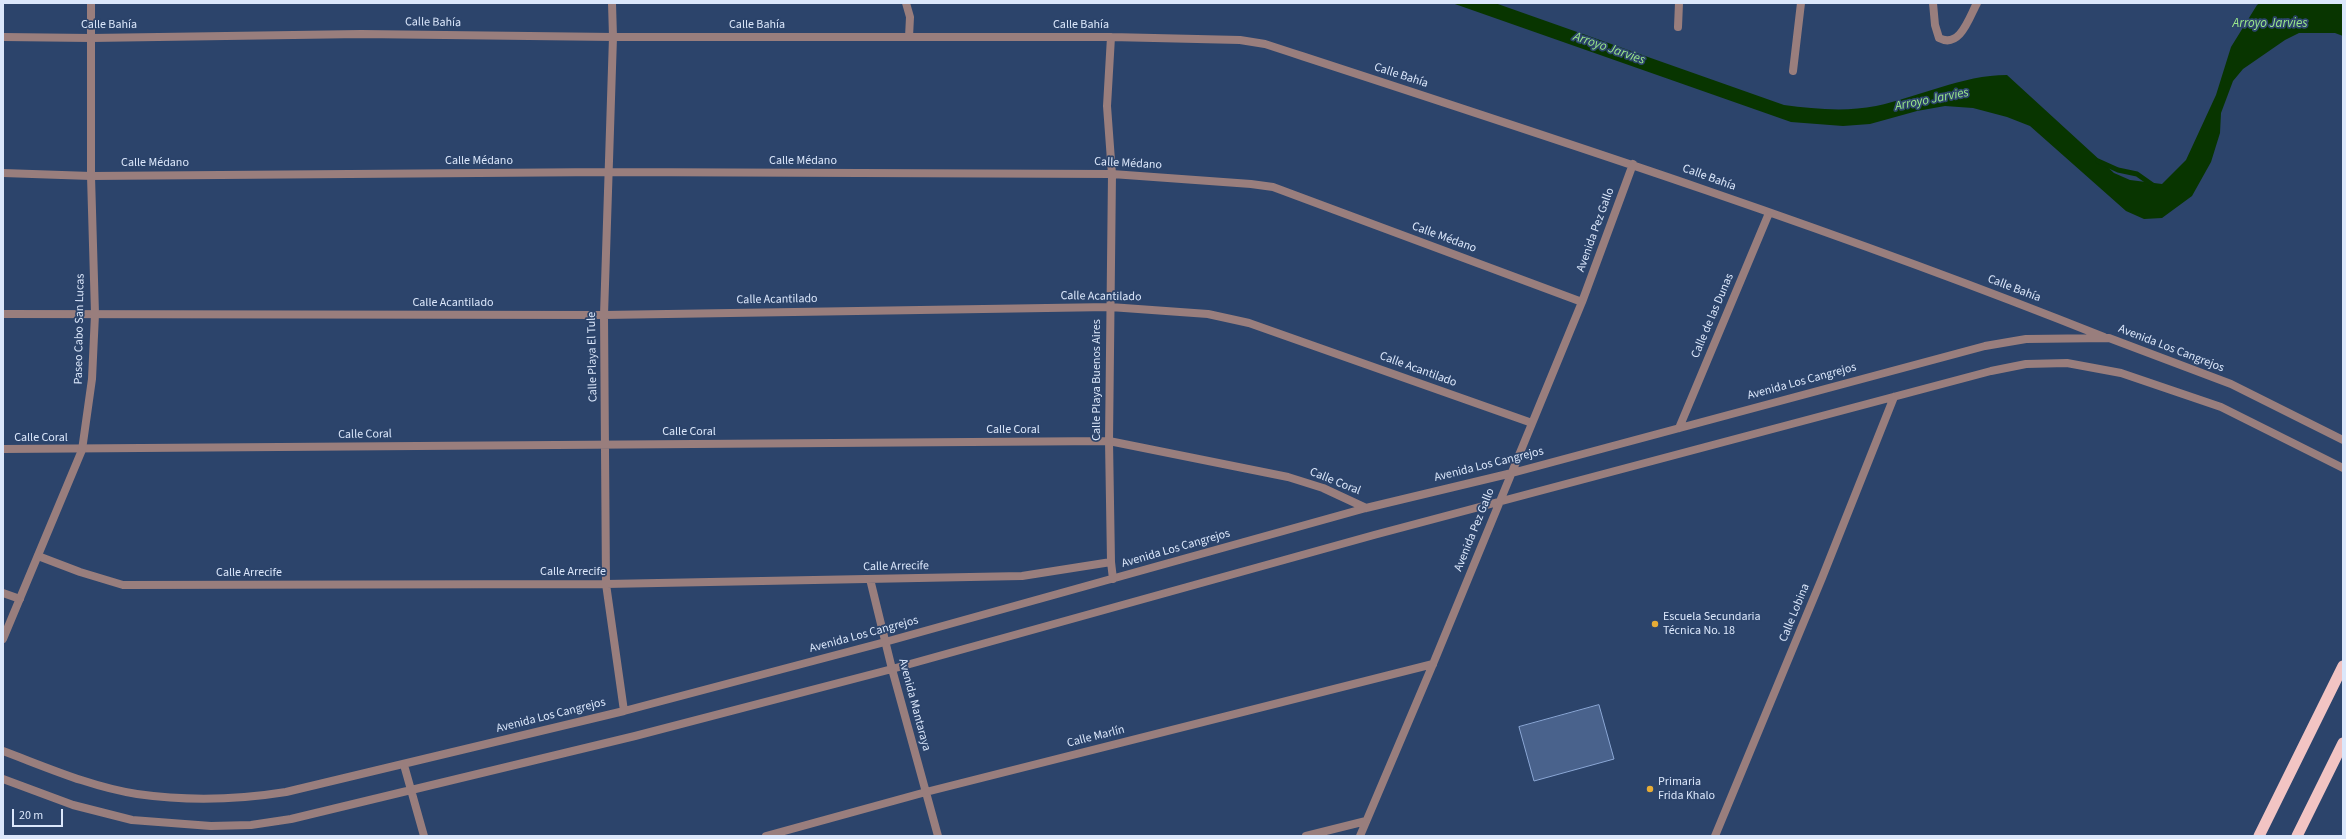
<!DOCTYPE html>
<html>
<head>
<meta charset="utf-8">
<style>
	body { margin:0 }
	#map { position:relative; width:2346px; height:839px; overflow:hidden; background:#2c446b; font-family:"Source Sans 3",sans-serif }
	canvas { display:block }
	.frame { position:absolute; inset:0; border:4px solid #dbe7fb; pointer-events:none }
	.scale { position:absolute; left:12px; top:809px; width:51px; height:18px; box-sizing:border-box; border:2px solid #dbe7fb; border-top:0; padding-left:5px; font-size:12px; line-height:14px; white-space:nowrap; color:#dbe7fb; -webkit-text-stroke:3px #2c446b; paint-order:stroke }
</style>
</head>
<body>
<div id="map">
<canvas width="2346" height="839"></canvas>
<div class="frame"></div>
<div class="scale">20 m</div>
</div>
<script>
const g = document.querySelector('canvas').getContext('2d');
g.lineJoin = 'round';
function fill(path, color) { g.fillStyle = color; g.fill(path, 'evenodd'); }
function trace(path, color, width, dash) { g.strokeStyle = color; g.lineWidth = width; g.lineCap = dash ? 'butt' : 'round'; g.setLineDash(dash || []); g.stroke(path); }
function drawText(font, color, halo, rows, align = 'center') {
  g.font = font + ' "Source Sans 3",sans-serif'; g.lineWidth = 3.5; g.setLineDash([]); g.textBaseline = 'middle'; g.strokeStyle = halo; g.fillStyle = color; for (const [text, x, y, turn = 0] of rows) {
    g.save(); g.translate(x, y); g.rotate((+turn || 0) * Math.PI / 180); g.textAlign = isNaN(turn) ? turn : align; if (halo) g.strokeText(text, 0, 0); g.fillText(text, 0, 0); g.restore();
  }
}
const water = new Path2D(`
	M1452 3H1495L1784 105C1814 109 1846 112 1876 106 1919 97 1962 75 2007 75L2114 173 2130 180 2162 184 2186 160 2216 95 2231 47 2257 5 2260 3H2343V36L2335 33H2299L2285 40 2243 69 2233 81 2221 113 2220 133 2211 162 2192 196 2162 218 2144 219 2126 211 2030 126 2007 117 1973 108 1945 106 1917 111 1870 124 1843 126 1791 122Z`);
const stream = new Path2D(`
	M2098 161 2118 170 2137 174 2154 186`);
const building = new Path2D(`
	M1599 705 1614 759 1534 781 1519 727Z`);
const minor = new Path2D(`
	M612 3 613 37 604 315 606 584 624 711
	M906 3 910 17 909 37
	M1933 3 1935 25 1939 38C1960 49 1969 18 1977 3
	M1678 27 1679 3
	M3 37 91 38 361 34 613 37H1111L1240 40 1265 44C1547 136 1829 227 2104 337
	M1111 37 1107 106 1112 174 1109 441 1111 562 1113 579
	M1793 71 1801 3
	M3 173 91 176 608 172 1112 174 1251 184 1273 187 1582 302
	M3 314 604 315 1110 307 1208 314 1249 323 1532 423
	M1679 428 1769 213
	M3 449 1109 441 1288 477 1323 488 1366 508
	M38 556 80 572 123 585 606 584 1022 576 1111 562
	M870 579 892 669 938 836
	M3 593 20 599
	M3 751C46 767 91 787 137 794 186 801 236 800 286 792L624 711 885 642 1366 508 1512 473 1985 346 2026 339 2109 338 2231 384 2343 440
	M404 765 424 836
	M3 779 73 805 132 820 211 826 251 825 291 819 635 736 892 669 1374 535 1991 371 2026 364 2067 363 2121 373 2221 407 2343 468
	M766 836 926 792 1433 664
	M1306 836 1366 821
	M1360 836 1433 664 1582 302 1633 164
	M1715 836 1822 578 1894 397`);
const tertiary = new Path2D(`
	M3 639 82 450 92 379 95 314 91 176V3`);
const trunk = new Path2D(`
	M2259 836 2343 666
	M2297 836 2343 743`);
const markers = [
	[1655,624,4,"#e7ac36"],
	[1650,789,4,"#e7ac36"]
];
const streetNames = [
	["Calle Bahía",433,23,1],
	["Calle Bahía",109,25],
	["Calle Bahía",757,25],
	["Calle Bahía",1081,25],
	["Calle Bahía",1401,76,18],
	["Calle Médano",479,161],
	["Calle Médano",803,161],
	["Calle Médano",155,163],
	["Calle Médano",1128,164,3],
	["Calle Bahía",1709,178,20],
	["Avenida Pez Gallo",1596,230,-70],
	["Calle Médano",1444,238,20],
	["Calle Bahía",2014,289,21],
	["Calle Acantilado",1101,297,1],
	["Calle Acantilado",777,300,-1],
	["Calle Acantilado",453,303],
	["Calle de las Dunas",1713,316,-67],
	["Paseo Cabo San Lucas",80,329,-89],
	["Avenida Los Cangrejos",2171,349,21],
	["Calle Playa El Tule",593,357,-91],
	["Calle Acantilado",1418,370,20],
	["Calle Playa Buenos Aires",1097,380,-90],
	["Avenida Los Cangrejos",1802,382,-15],
	["Calle Coral",1013,430],
	["Calle Coral",689,432],
	["Calle Coral",365,435,-1],
	["Calle Coral",41,438],
	["Avenida Los Cangrejos",1489,465,-14],
	["Calle Coral",1335,482,22],
	["Avenida Pez Gallo",1475,530,-68],
	["Avenida Los Cangrejos",1176,549,-16],
	["Calle Arrecife",896,567,-1],
	["Calle Arrecife",573,572],
	["Calle Arrecife",249,573],
	["Calle Lobina",1795,613,-68],
	["Avenida Los Cangrejos",864,635,-15],
	["Avenida Mantaraya",914,705,75],
	["Avenida Los Cangrejos",551,716,-14],
	["Calle Marlín",1096,737,-14]
];
const poiNames = [
	["Escuela Secundaria",1663,617],
	["Técnica No. 18",1663,631],
	["Primaria",1658,782],
	["Frida Khalo",1658,796]
];
const waterNames = [
	["Arroyo Jarvies",2270,24],
	["Arroyo Jarvies",1609,49,19],
	["Arroyo Jarvies",1932,100,-11]
];
fill(water, '#083500');
trace(stream, '#083500', 5);
fill(building, '#49628c');
trace(building, '#8ba7d5', 1);
trace(minor, '#997e7d', 8);
trace(tertiary, '#997e7d', 8);
trace(trunk, '#f2c4c3', 11);
for (const [x, y, r, color] of markers) { const dot = new Path2D(); dot.arc(x, y, r, 0, 2 * Math.PI); g.fillStyle = color; g.fill(dot); trace(dot, '#2c446b', 1.5); }
drawText('12px', '#dbe7fb', '#2c446b', streetNames);
drawText('12px', '#dbe7fb', '#2c446b', poiNames, 'left');
drawText('italic 13px', '#9be98a', '#2c446b', waterNames);
</script>
</body>
</html>
